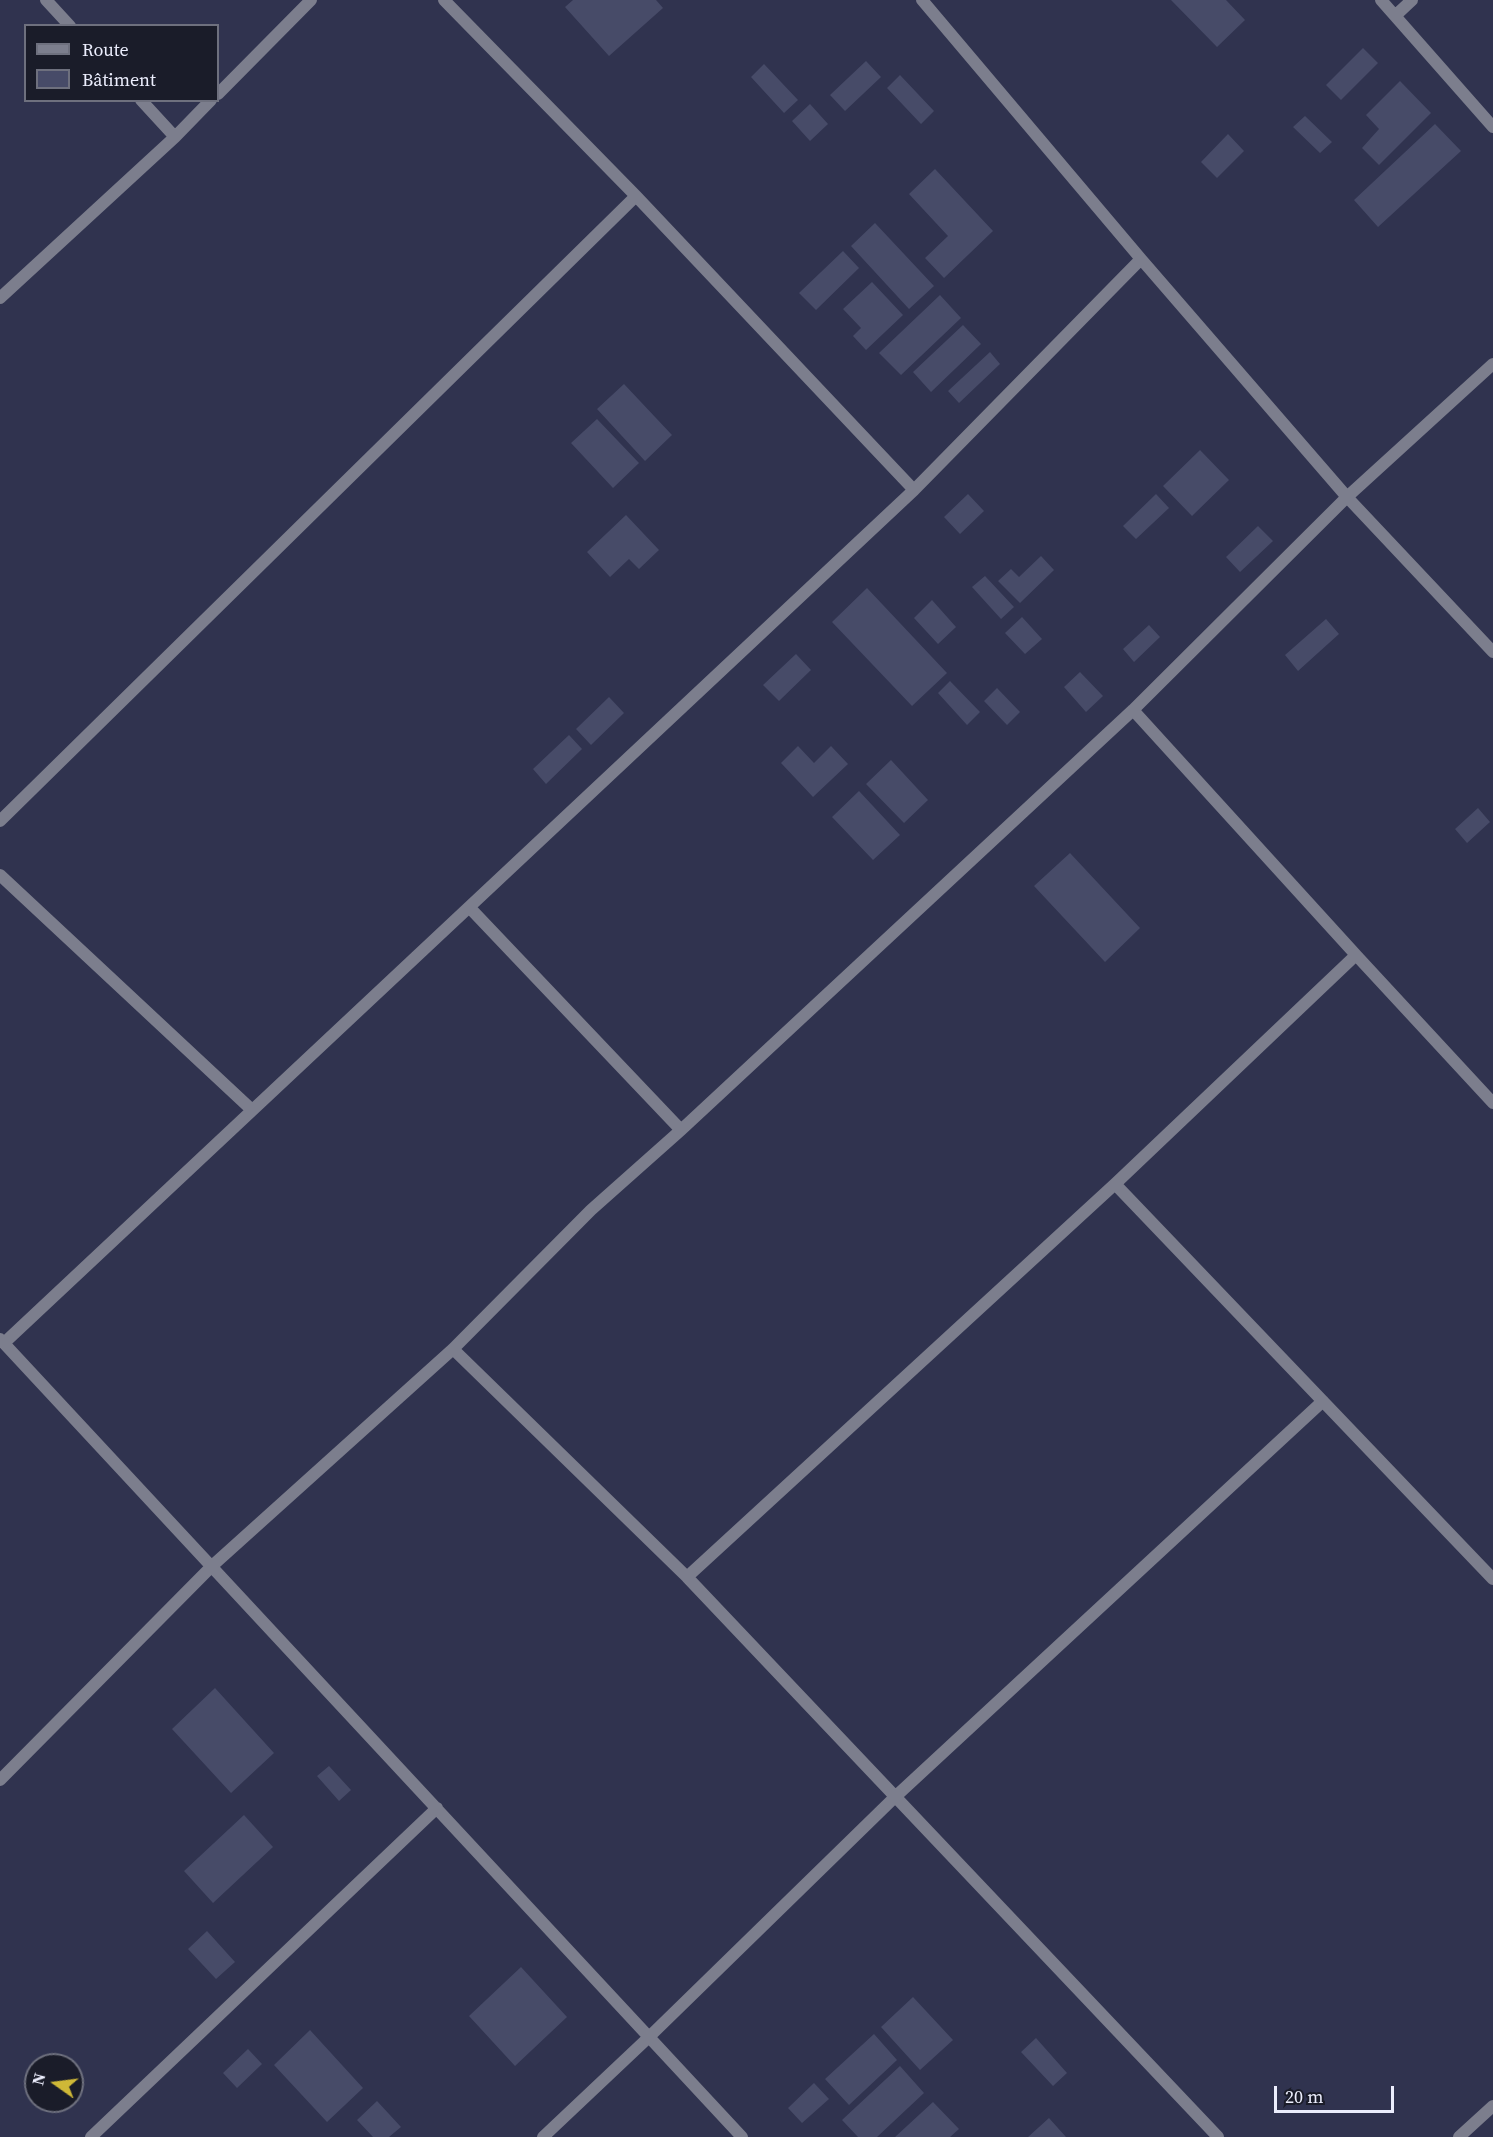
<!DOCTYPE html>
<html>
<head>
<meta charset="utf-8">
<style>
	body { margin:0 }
	#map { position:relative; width:1493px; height:2137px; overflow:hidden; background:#30334f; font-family:"Source Serif 4",serif }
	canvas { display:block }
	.legend { position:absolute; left:24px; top:24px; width:195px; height:78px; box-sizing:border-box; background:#1a1c29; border:2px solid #6e707e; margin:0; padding:8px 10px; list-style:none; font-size:18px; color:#eceefd }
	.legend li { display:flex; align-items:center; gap:12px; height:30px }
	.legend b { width:30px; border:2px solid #6e707e }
	.north { position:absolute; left:24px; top:2053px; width:60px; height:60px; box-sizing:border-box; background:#1a1c29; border:2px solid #6e707e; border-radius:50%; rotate:284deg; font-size:16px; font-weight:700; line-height:24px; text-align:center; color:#eceefd }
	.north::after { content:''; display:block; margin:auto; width:21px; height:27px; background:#cfb837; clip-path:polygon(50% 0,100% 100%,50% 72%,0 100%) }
	.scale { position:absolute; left:1274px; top:2086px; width:120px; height:27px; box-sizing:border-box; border:3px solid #eceefd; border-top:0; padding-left:8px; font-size:18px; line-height:21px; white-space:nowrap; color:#eceefd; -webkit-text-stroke:4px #1a1c29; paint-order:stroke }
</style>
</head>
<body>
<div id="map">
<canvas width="1493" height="2137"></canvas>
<ul class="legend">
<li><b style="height:8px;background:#7c7e8d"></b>Route</li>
<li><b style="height:16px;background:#474b68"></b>Bâtiment</li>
</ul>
<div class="north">N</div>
<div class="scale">20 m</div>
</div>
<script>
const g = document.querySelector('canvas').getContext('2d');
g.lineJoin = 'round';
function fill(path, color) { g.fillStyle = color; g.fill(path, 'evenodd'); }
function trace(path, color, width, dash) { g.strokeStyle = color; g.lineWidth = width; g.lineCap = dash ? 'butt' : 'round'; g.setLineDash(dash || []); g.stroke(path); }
const building = new Path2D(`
	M573 0H656L663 8 609 56 565 7Z
	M1171 0H1226L1245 20 1217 47Z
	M1363 48 1378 63 1341 100 1326 85Z
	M866 61 881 77 845 111 830 95Z
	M764 64 798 100 784 113 751 77Z
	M900 75 934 111 921 124 887 88Z
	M1400 81 1431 113 1379 165 1362 148 1379 129 1366 115Z
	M810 104 828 124 810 141 792 121Z
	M1305 116 1332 142 1320 153 1293 127Z
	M1435 124 1461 151 1378 227 1354 200Z
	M1228 134 1244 151 1217 178 1201 162Z
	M935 169 993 231 944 278 925 258 948 236 909 194Z
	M875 223 934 286 909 309 851 246Z
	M843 251 859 268 816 310 799 293Z
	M872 282 903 315 866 350 853 336 861 328 843 309Z
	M940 295 961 318 901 375 879 353Z
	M963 325 981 344 931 392 913 372Z
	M990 352 1000 364 959 403 948 391Z
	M624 384 672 435 645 461 597 409Z
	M597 419 639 463 613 488 571 443Z
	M1200 450 1229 480 1192 516 1163 486Z
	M968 494 984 511 960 534 944 517Z
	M1156 494 1169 508 1136 539 1123 526Z
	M626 515 659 550 639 569 629 559 610 577 587 552Z
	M1258 526 1273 541 1240 572 1226 557Z
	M1041 556 1054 570 1020 603 998 581 1011 569 1019 577Z
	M985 576 1014 607 1001 619 972 587Z
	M867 588 947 673 912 706 832 622Z
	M932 600 956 627 938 644 914 618Z
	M1022 617 1042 639 1025 654 1005 633Z
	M1326 619 1339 634 1298 671 1285 655Z
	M1149 625 1160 637 1134 662 1123 649Z
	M796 654 811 670 779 701 763 685Z
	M1080 672 1103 696 1086 712 1064 687Z
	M950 681 980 712 967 725 938 693Z
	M997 688 1020 712 1007 725 984 701Z
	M609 697 624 713 591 745 576 729Z
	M569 735 582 749 546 784 533 769Z
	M798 746 814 763 831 746 848 764 813 797 781 763Z
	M891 760 928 800 904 823 866 784Z
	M859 791 900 835 873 860 832 817Z
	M1478 808 1490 822 1467 843 1455 829Z
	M1070 853 1140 928 1105 962 1034 886Z
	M215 1688 274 1753 231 1793 172 1729Z
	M329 1766 351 1790 339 1801 317 1776Z
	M244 1815 273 1847 213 1903 184 1871Z
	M207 1931 235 1962 216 1979 188 1949Z
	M521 1967 567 2017 515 2066 469 2016Z
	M913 1997 953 2040 920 2070 881 2027Z
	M310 2030 363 2088 327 2122 274 2065Z
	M874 2034 897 2060 849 2105 825 2079Z
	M1036 2038 1067 2073 1053 2086 1021 2052Z
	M248 2049 262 2064 237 2088 223 2073Z
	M900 2066 924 2093 877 2137H858L842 2120Z
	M814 2083 829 2099 802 2123 788 2108Z
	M377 2101 401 2127 389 2137H373L357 2120Z
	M933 2102 959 2129 950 2137H895Z
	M1049 2118 1066 2137H1028Z`);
const street = new Path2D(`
	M46 0 70 26
	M444 0 636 196 914 490
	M922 0 1141 259 1347 497 1493 652
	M1381 0 1493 127
	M1396 15 1412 0
	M218 94 311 0
	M141 100 175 137
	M0 298 175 137 211 100
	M0 821 636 196
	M0 875 252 1110
	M469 907 681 1130
	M1356 955 1493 1103
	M1115 1184 1493 1579
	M0 1339 742 2137
	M4 1343 914 490 1141 259
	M453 1349 687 1577 1218 2137
	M687 1577 1115 1184 1356 955 1133 710
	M0 1780 212 1566 453 1349 591 1210 681 1130 1133 710 1347 497 1493 364
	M91 2137 437 1808
	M543 2137 649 2037 895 1797 1323 1401
	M1459 2137 1493 2106`);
fill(building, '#474b68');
trace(street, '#7c7e8d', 12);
</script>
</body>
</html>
